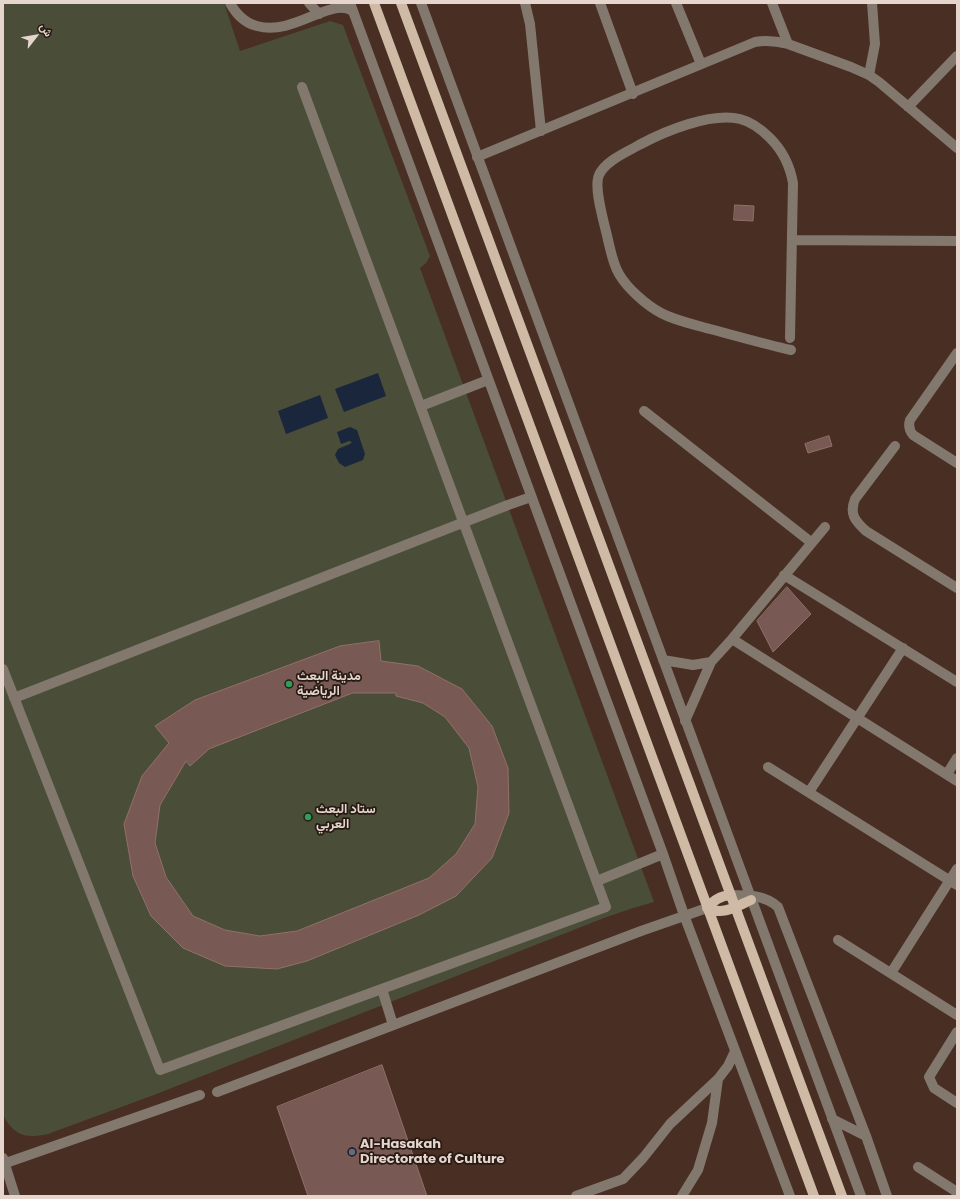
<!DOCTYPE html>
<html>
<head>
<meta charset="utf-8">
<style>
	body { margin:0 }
	#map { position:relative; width:960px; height:1199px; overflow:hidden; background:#482e23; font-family:Poppins,Vazirmatn,sans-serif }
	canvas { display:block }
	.frame { position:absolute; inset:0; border:4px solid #e6d5cd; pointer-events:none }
	.north { position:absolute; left:16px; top:16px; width:40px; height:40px; -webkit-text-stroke:3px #261a14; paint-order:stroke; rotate:59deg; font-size:11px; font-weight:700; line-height:16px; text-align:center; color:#e6d5cd }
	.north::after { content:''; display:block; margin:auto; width:14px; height:18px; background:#e6d5cd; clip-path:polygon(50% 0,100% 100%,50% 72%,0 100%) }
</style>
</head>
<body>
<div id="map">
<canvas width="960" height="1199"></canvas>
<div class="frame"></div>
<div class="north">ش</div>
</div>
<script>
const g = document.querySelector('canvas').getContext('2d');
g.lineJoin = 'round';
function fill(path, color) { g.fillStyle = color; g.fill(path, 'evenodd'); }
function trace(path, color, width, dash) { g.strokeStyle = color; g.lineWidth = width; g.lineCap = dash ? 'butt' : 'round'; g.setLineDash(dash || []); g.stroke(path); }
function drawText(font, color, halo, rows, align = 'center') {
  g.font = font + ' Poppins,Vazirmatn,sans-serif'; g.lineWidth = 3.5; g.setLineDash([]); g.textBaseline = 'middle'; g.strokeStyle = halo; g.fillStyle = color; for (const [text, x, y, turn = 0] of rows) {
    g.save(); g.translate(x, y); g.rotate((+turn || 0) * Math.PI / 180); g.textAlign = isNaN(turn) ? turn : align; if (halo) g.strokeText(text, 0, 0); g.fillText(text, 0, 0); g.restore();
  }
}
const green = new Path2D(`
	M3 3H224L240 51 330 21 343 25 430 256 426 263 420 268 654 902 633 908 604 918 154 1095 48 1134C26 1139 14 1136 3 1115Z`);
const water = new Path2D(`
	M378 373 386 396 344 412 335 389Z
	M320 395 328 418 286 434 278 411Z
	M350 427 357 430 365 454 363 460 345 467 339 463 335 455 338 449 350 444 352 442 349 441 341 444 337 432Z`);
const building = new Path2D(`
	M735 205 754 206 753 221 734 220Z
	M829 436 832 446 808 453 805 444Z
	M787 587 811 614 773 652 757 621Z
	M379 641 381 661 418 666 462 689 492 726 508 768 509 813 492 858 456 896 419 915 307 961 277 969 225 966 183 948 151 916 133 876 124 824 142 776 169 743 155 726 195 700 340 646ZM353 693H396V696L423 703 445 717 469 748 478 787 475 824 456 854 429 878 297 931 260 936 225 930 193 916 166 877 155 843 160 805 186 761 190 766 209 749Z
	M382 1065 427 1196H308L277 1107Z`);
const minor = new Path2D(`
	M230 3C236 14 245 23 257 26 279 32 300 21 320 13 328 10 336 7 344 8 347 8 350 10 353 11
	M309 3 319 14
	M350 3 663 854 684 915 790 1196
	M421 3 861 1196
	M525 3 530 24 541 131
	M600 3 633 94
	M676 3 701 64
	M772 3 788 44
	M869 75 875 44 872 3
	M908 107 957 56
	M477 157 755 42C767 40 776 41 788 44L851 67 869 75 879 82 957 148
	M793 240 957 241
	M790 338 793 183C790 166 783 151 770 138 762 130 752 122 740 119 711 112 665 131 639 145 627 152 605 161 599 175 593 188 605 225 608 240 611 252 613 264 619 274 627 288 646 305 661 313 676 321 693 324 710 329 737 336 764 344 791 350
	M957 353 910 420C908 426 909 430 913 435L957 463
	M421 406 488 380
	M644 411 812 543
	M895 446 855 499C849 514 855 521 866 531L957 588
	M784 575 957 682
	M732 639 957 781
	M663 660 693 665 711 662 685 721
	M711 662 732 639 825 527
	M3 669 160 1070 606 907 302 87
	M14 698 508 505 531 497
	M768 767 957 885
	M947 774 957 758
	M809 792 903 648
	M597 881 663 854
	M731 895C748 895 765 895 778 907L866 1136 887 1196
	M838 940 957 1015
	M891 973 957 869
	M382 989 393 1025
	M957 1032 929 1077 934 1088 957 1103
	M217 1092 641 931 707 908
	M832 1119 866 1136
	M3 1158 15 1196
	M3 1164 200 1095
	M918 1167 957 1192
	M576 1196 623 1179 643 1158 670 1124 718 1079
	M682 1196 698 1170 712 1123 718 1079 728 1066 735 1051`);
const major = new Path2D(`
	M374 3 814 1196
	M401 3 842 1196
	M731 895C720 896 714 900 707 908 723 916 737 906 751 900`);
const markers = [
	[289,684,4,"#2e9e5b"],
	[308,817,4,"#2e9e5b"],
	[352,1152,4,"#5c6f8a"]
];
const poiNames = [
	["مدينة البعث",297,677],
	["الرياضية",297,692],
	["ستاد البعث",316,810],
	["العربي",316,825],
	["Al-Hasakah",360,1145],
	["Directorate of Culture",360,1160]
];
fill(green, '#4a4d38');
fill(water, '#1a263b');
fill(building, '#795953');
trace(building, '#91706a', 1);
trace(minor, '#82786e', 10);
trace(major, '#cfbaa6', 10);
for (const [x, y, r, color] of markers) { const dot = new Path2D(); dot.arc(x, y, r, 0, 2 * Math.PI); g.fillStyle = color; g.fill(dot); trace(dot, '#261a14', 1.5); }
drawText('bold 13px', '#e6d5cd', '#261a14', poiNames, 'left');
</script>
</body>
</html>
